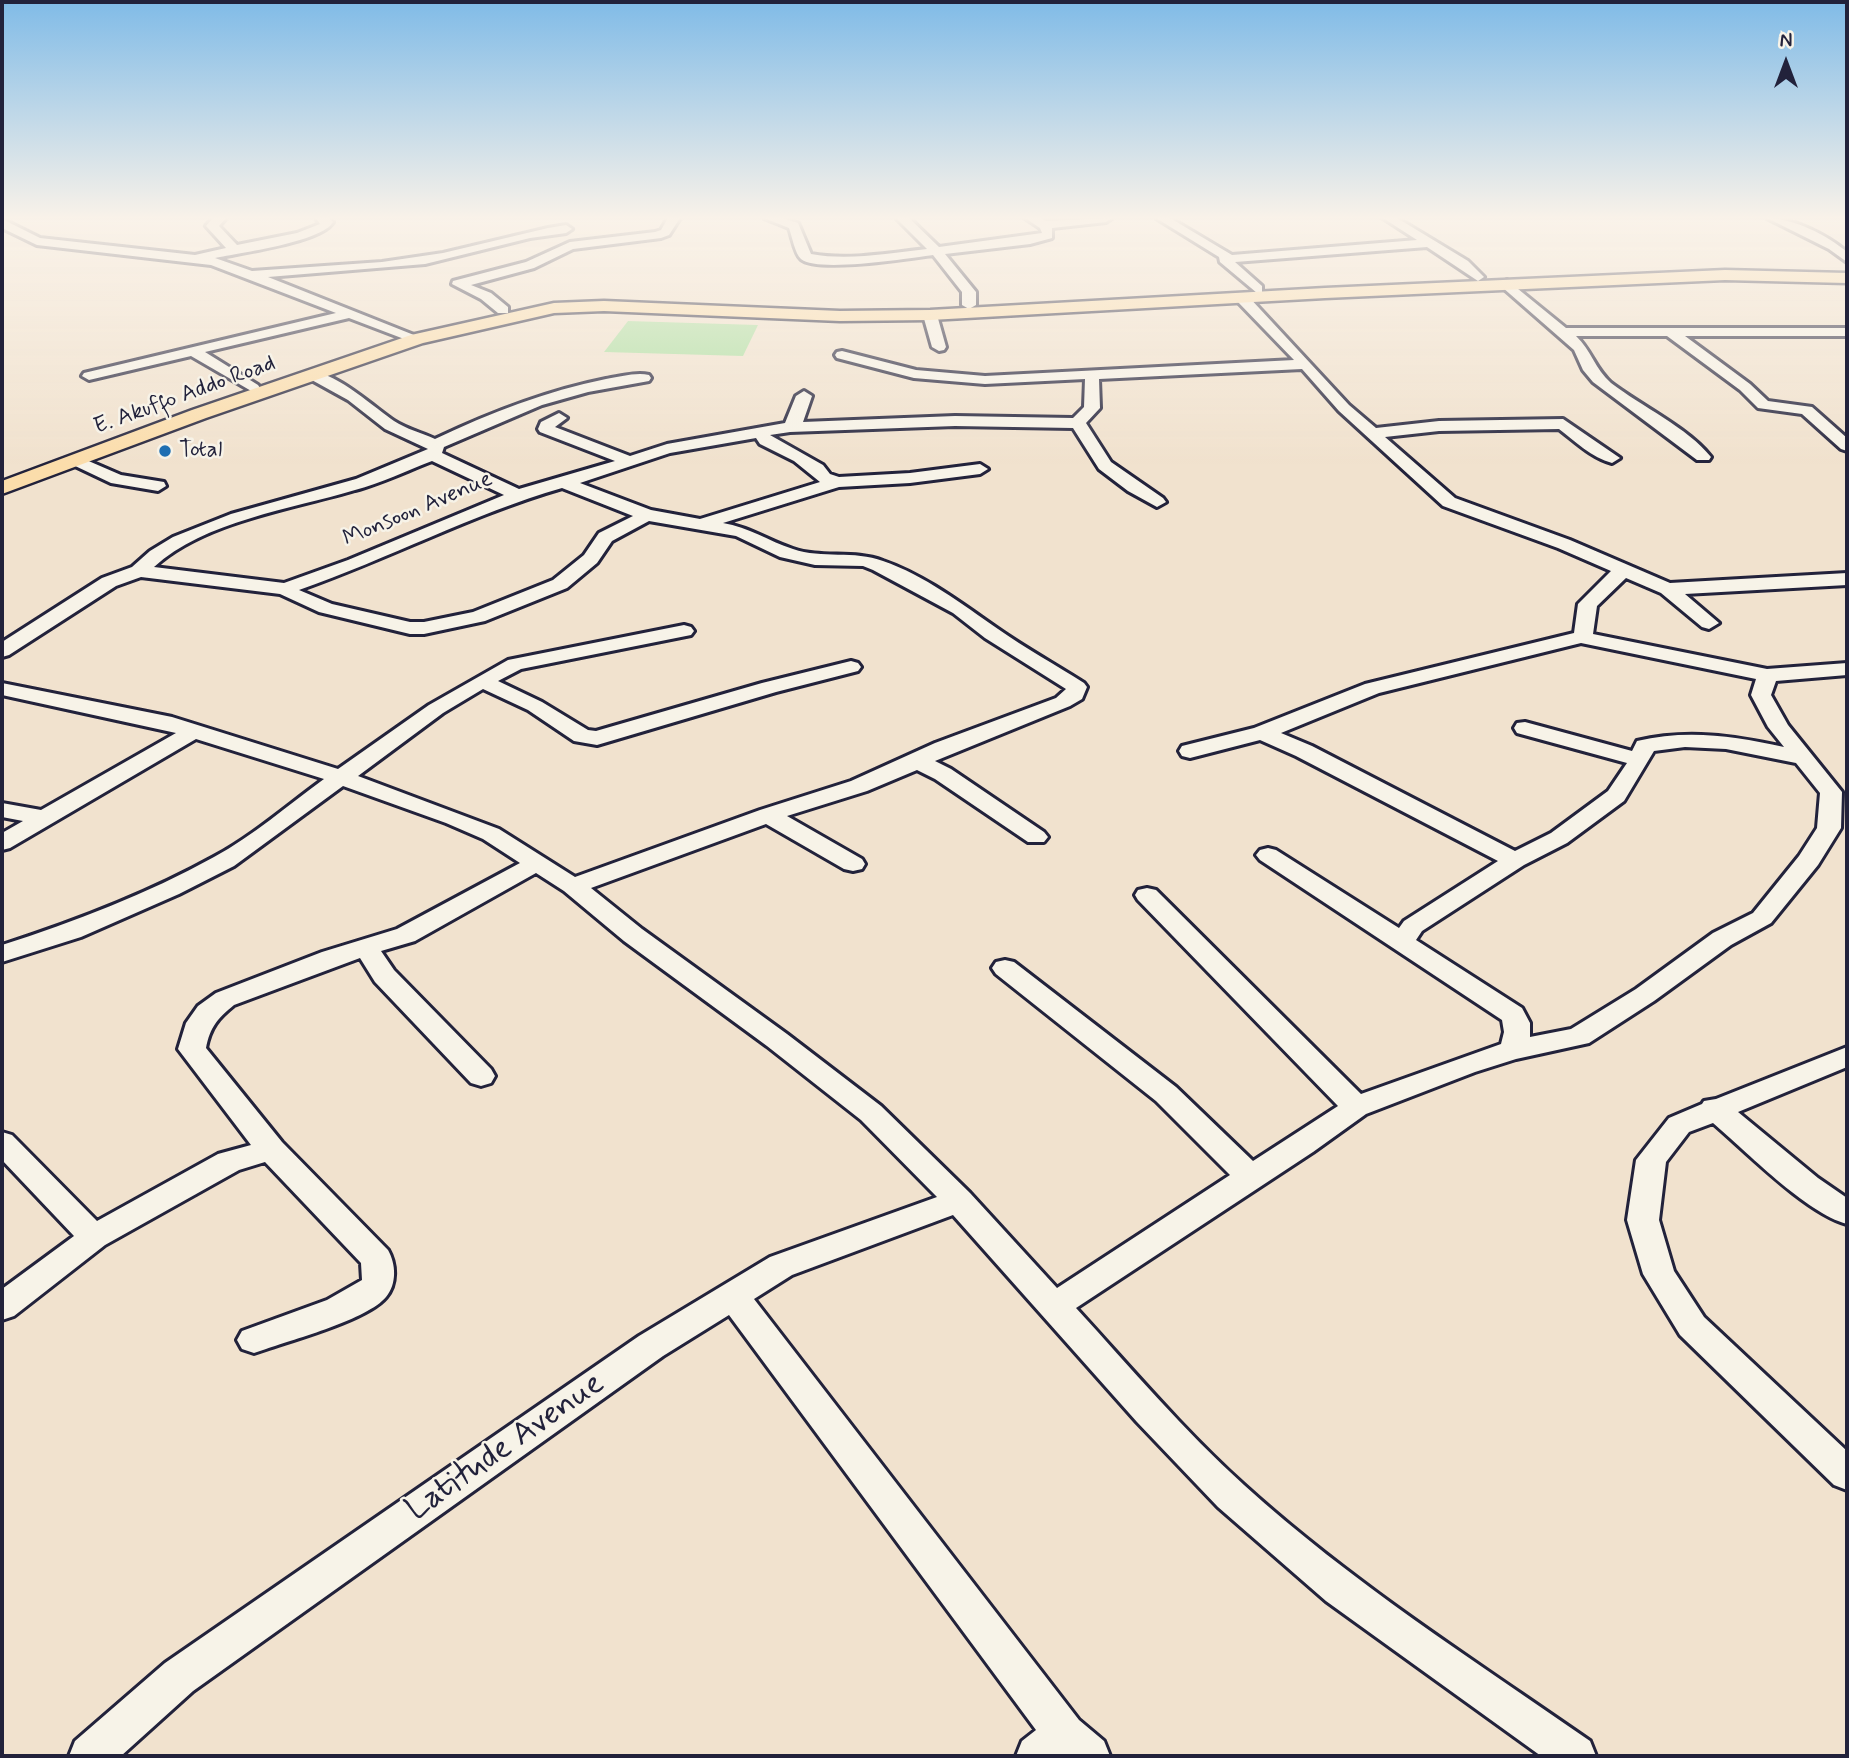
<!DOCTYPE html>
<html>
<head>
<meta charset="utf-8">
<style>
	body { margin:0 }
	#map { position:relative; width:1849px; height:1758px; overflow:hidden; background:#f1e2ce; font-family:Mynerve,sans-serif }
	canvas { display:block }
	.frame { position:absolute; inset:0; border:4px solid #22223b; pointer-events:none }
	.north { position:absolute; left:1751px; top:28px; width:70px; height:70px; -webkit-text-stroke:5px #f7f3e8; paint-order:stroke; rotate:0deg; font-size:19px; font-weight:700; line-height:28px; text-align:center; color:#22223b }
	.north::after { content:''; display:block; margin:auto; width:24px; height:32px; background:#22223b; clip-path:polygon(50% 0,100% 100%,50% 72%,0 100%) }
</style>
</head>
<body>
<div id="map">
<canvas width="1849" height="1758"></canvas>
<div class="frame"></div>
<div class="north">N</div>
</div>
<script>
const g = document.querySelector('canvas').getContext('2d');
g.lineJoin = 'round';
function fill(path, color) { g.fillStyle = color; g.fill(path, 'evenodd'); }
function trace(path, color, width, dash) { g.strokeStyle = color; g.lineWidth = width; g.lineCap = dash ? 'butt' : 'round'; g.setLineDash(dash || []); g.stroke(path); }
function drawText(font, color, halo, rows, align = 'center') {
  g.font = font + ' Mynerve,sans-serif'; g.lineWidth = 5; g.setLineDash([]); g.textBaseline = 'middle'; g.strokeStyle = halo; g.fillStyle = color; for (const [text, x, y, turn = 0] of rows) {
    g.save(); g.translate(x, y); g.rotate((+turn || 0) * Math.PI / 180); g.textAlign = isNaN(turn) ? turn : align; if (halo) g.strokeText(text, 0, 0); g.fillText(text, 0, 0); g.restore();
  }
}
const green = new Path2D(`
	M628 321 758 325 743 356 604 352Z`);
const minor = new Path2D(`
	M213 218H226L219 226 237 245 297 233 320 224 316 218H329L333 222C322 242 239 253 215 258L252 271 382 262 443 253 548 228 566 225 572 229 566 233 530 238 425 264 268 277 424 339 417 343 412 342 349 318 205 352 258 385 260 388 258 391 253 392 191 356 89 380 82 376 84 373 336 313 211 265 37 245 2 228V219L40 238 195 255 226 248 206 226Z
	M668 218H680L669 235 661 238 573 249 534 268 471 285 491 293 508 307V313H498L481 299 452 284 453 281 526 262 570 242 655 232 661 230Z
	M764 218H782L798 223 811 254C849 261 889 253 927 249L896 218H909L939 247 1042 233 1040 228 1025 218H1040L1046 221 1112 218 1106 222 1052 228V238L1030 244 945 254 976 292V305L969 309 962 305V292L933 255C910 258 817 273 801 259 795 254 792 236 789 228Z
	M1156 218H1170L1232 255 1417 240 1383 218H1397L1468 261 1484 277 1478 281 1427 247 1235 262 1262 286V292L1257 293 1220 262 1219 257Z
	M1767 218C1793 218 1827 235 1847 252V262L1829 249Z
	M1507 280 1566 328H1847V336H1685L1750 384 1768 401 1812 407 1847 438V451L1841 449 1802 414 1758 408 1740 390 1667 336H1576C1591 350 1595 369 1611 383 1641 406 1688 428 1711 457L1709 460H1697L1593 382 1583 370 1574 350 1502 287 1501 284Z
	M1242 294 1247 295 1349 405 1376 428 1439 421 1563 419 1620 458 1612 463C1592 458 1575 441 1559 429L1439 431 1385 437 1455 498 1570 540 1670 583 1847 573V585L1685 594 1719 623 1709 629 1702 627 1661 593 1626 578 1597 606 1593 634 1767 669 1847 663V675L1776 681 1771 695 1788 725 1842 792 1841 828 1818 865 1771 923 1731 945 1654 1001 1589 1043 1516 1059 1475 1072 1366 1114 1313 1152 1076 1308C1131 1368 1184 1431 1244 1485 1351 1582 1472 1659 1590 1741L1596 1756H1541L1326 1601 1218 1507 1137 1422 953 1215 792 1275 754 1299 1079 1720 1104 1741 1110 1756H1016L1022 1741 1036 1730 729 1315 663 1356 193 1691 121 1756H69L75 1741 165 1663 639 1336 770 1257 937 1197 861 1120 767 1046 624 941 564 891 536 873 415 941 381 951 394 970 491 1069 495 1076 491 1083 481 1086 471 1083 375 982 360 958 234 1005C218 1018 210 1027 206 1048L282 1142 388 1250C396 1264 397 1284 386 1297 368 1319 295 1339 266 1349L254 1353 242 1349 237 1340 242 1331 327 1300 362 1280 361 1263 265 1162 239 1170 105 1245 14 1316 2 1320V1289L74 1236 2 1160V1132L12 1135 97 1221 218 1154 251 1145 178 1049 186 1023 198 1006 216 993 322 952 397 929 520 863 483 839 446 823 343 786 234 866 179 894 81 937 2 962V945C74 922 147 894 214 857 253 836 288 805 324 779L196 739 10 848 2 850V833L23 821 2 817V803L41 810 176 733 2 695V683L172 717 338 769 429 705 508 660 684 625 691 627 694 631 691 635 521 669 498 681 542 702 588 730 596 731 762 683 851 661 858 663 861 667 858 671 776 692 597 745 574 741 528 710 483 689 443 713 358 776 499 829 575 877 760 810 851 781 935 743 1056 698 1066 689 985 638 953 613 873 570 863 566 815 565 780 557 736 536 649 521 612 541 597 563 567 588 485 621 424 634H410L319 612 280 594 141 577 116 586 9 655 2 657V642L102 578 132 567 150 551 173 537 231 514 356 479 428 449 385 429 348 400 310 379 308 376 310 373C331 368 376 409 394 421 406 429 422 433 435 439 490 413 546 391 606 379 619 377 636 372 649 375L651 378 649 381 588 392 542 405 444 447 442 453 519 489 615 461 540 432 538 429 541 422 559 413 567 418 555 427 630 456 667 444 785 423 796 396 804 391 812 396 803 422 955 416 1073 418 1084 407 1085 379 985 384 914 378 837 358 835 355 837 352 842 351 916 370 985 376 1294 360 1237 301V295ZM1302 369 1339 411 1443 506 1558 548 1611 571 1578 604 1574 633 1365 684 1254 728 1182 746 1179 751 1182 756 1190 758 1260 740 1296 756 1498 861 1404 921 1399 928 1276 850 1268 848 1260 850 1256 855 1260 860 1502 1020 1504 1032 1501 1044 1361 1094 1156 890 1147 888 1138 890 1135 895 1138 900 1338 1106 1253 1161 1176 1087 1014 962 1005 960 996 962 992 968 996 974 1156 1101 1230 1175 1057 1288 970 1193 881 1106 787 1034 642 929 591 888 766 824 844 869 853 871 862 869 865 864 862 859 787 816 867 791 917 770 935 779 1028 842H1044L1048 837 1044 832 951 769 935 761 1070 706 1082 699 1087 687 1084 683C1056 665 1025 648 998 629 962 604 924 575 883 561 854 550 822 559 793 549 768 541 749 527 723 523L839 487 910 483 980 474 988 469 980 464 910 473 839 477 830 474 823 465 770 435 790 432 955 426 1073 428 1099 469 1128 491 1157 507 1166 502 1163 498 1111 462 1086 423 1100 408 1099 379ZM756 438 760 444 794 461 820 482 700 519 651 510 580 483 670 453ZM432 461 504 495 348 560 284 583 154 567C204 521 292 509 355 490 381 483 406 471 432 461ZM562 488 633 516 599 533 584 555 553 580 473 612 424 622H410L332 604 299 590C388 559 472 514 562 488ZM1581 643 1756 679 1751 695 1768 727 1784 747C1734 736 1687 729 1637 741L1632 751 1525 722 1517 723 1514 728 1517 733 1627 763 1608 791 1551 833 1515 851 1312 746 1281 733 1379 693ZM1685 747 1726 749 1796 763 1820 793 1817 828 1799 856 1753 913 1713 933 1636 989 1571 1029 1530 1037V1023L1522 1008 1416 940 1422 931 1524 865 1567 843 1624 801 1654 751Z
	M930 311 937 315 946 347 944 350 939 351 932 347 923 315Z
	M77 456 121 475 164 482 166 486 158 491 111 483 71 464 69 461 71 458Z
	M1847 1047V1067L1738 1112 1818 1178 1847 1198V1224C1806 1213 1746 1151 1713 1123L1689 1132 1666 1162 1659 1220 1674 1271 1704 1317 1847 1451V1490L1834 1485 1680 1335 1643 1274 1627 1220 1636 1160 1669 1118 1702 1104 1704 1101 1716 1099Z`);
const major = new Path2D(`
	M1725 270 1847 273V283L1725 280 1325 298 930 320 840 321 604 311 554 313 423 343 206 418 2 494V481L192 410 411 335 554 303 604 301 840 311 930 310 1325 288Z`);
const markers = [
	[165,451,7,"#1f6fb2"]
];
const farStreetnames = [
	["E. Akuffo Addo Road",185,396,-20],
	["Monsoon Avenue",418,510,-23]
];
const farPoinames = [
	["Total",179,451]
];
const nearStreetnames = [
	["Latitude Avenue",506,1448,-35]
];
fill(green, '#abdfa0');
trace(minor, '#22223b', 6);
trace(major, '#22223b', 5);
fill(minor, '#f7f3e8');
fill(major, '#fbddab');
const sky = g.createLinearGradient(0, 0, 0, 464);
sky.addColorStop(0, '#80bbe7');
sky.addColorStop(0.47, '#f9f2e9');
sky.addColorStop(1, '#f9f2e900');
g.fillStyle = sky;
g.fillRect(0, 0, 1849, 464);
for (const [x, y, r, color] of markers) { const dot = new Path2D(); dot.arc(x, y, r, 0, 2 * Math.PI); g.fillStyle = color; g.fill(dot); trace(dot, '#f7f3e8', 2.5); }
drawText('23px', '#22223b', '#f7f3e8', farStreetnames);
drawText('23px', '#22223b', '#f7f3e8', farPoinames, 'left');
drawText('33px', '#22223b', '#f7f3e8', nearStreetnames);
</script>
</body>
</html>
